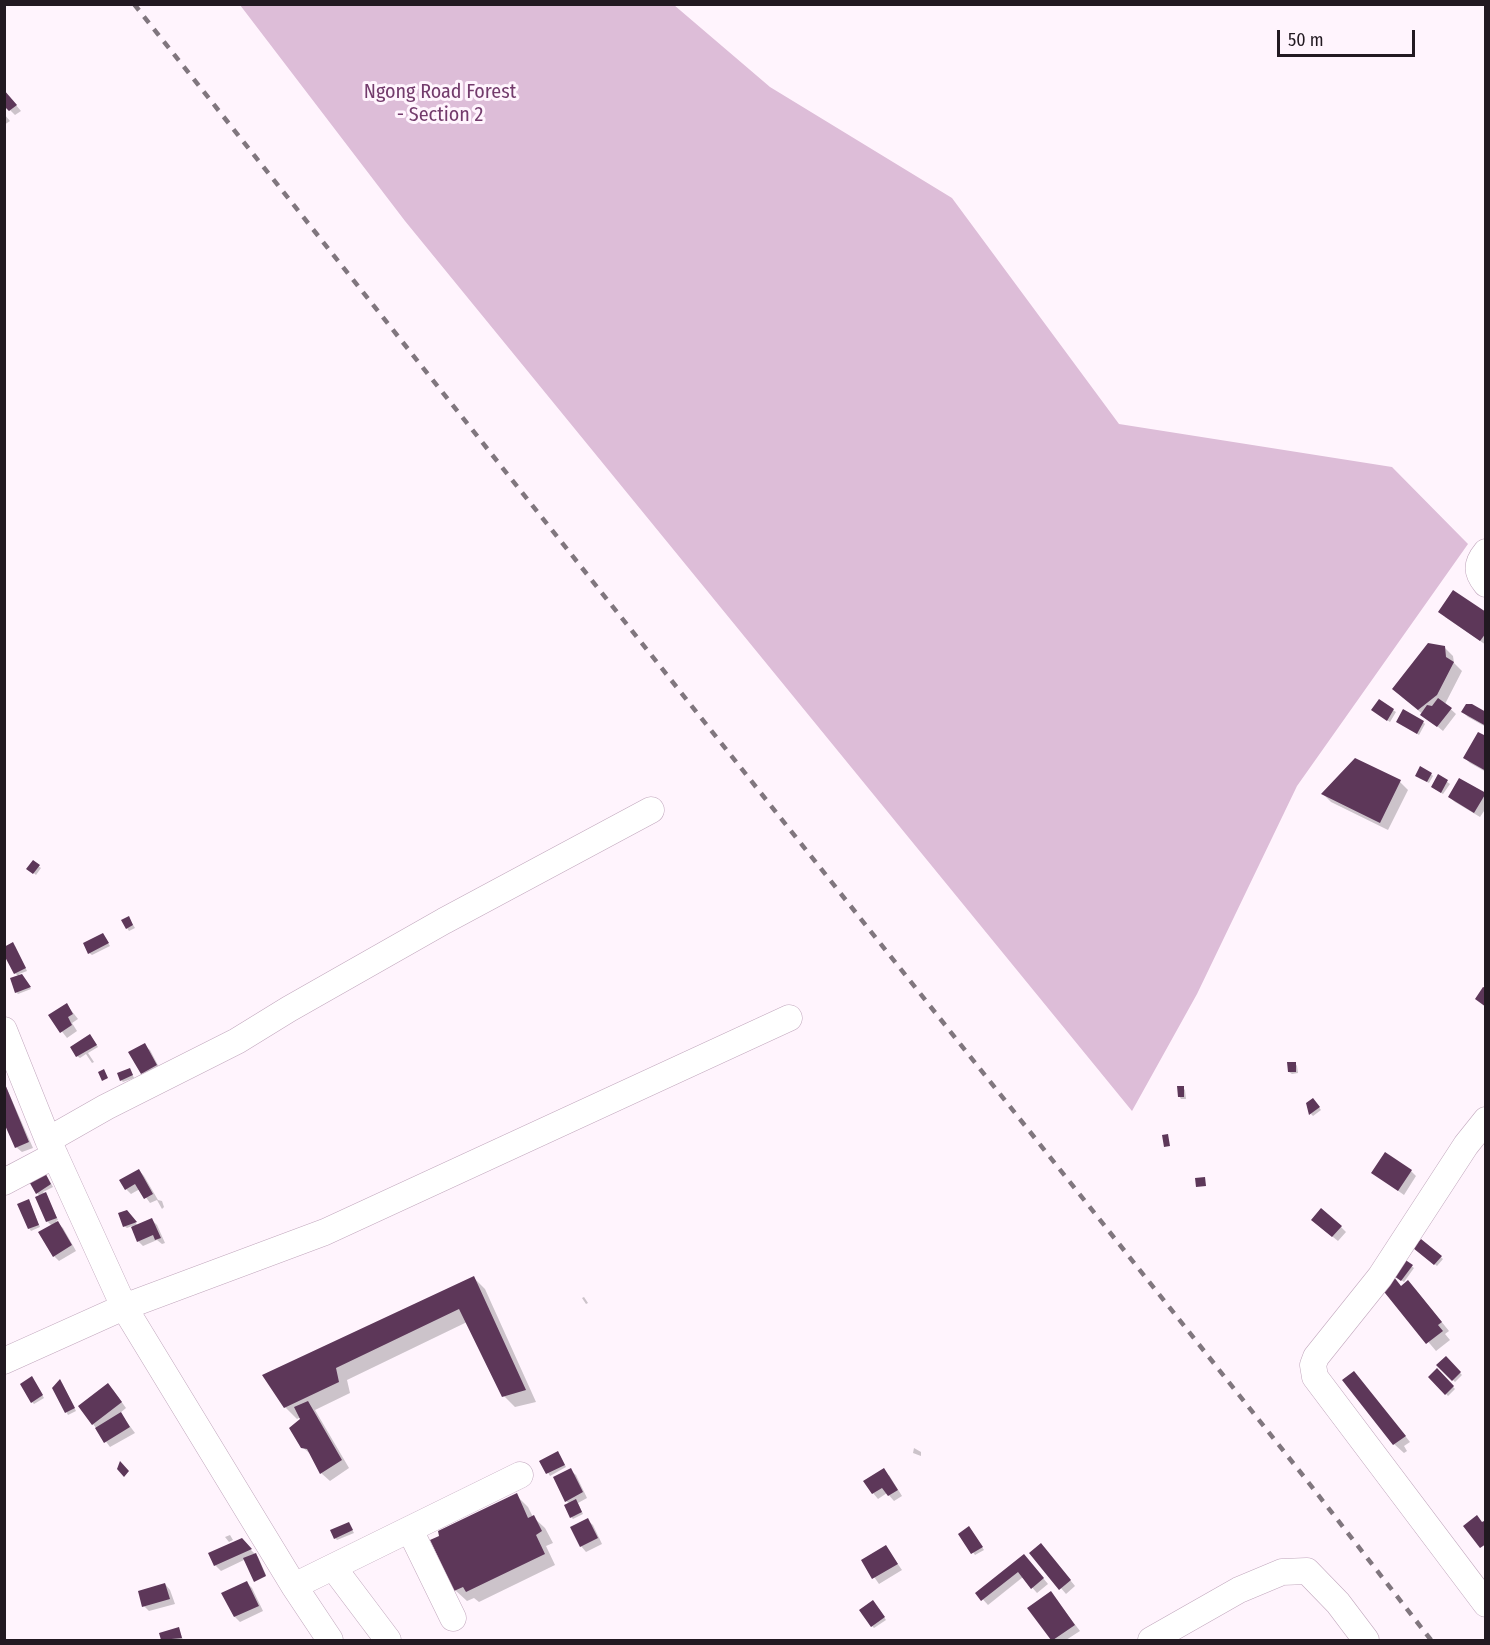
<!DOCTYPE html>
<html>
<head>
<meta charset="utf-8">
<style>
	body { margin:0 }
	#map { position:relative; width:1490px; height:1645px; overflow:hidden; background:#fff4fd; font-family:"Fira Sans Condensed",sans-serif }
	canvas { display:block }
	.frame { position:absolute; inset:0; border:6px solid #221921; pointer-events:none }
	.scale { position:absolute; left:1277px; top:30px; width:138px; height:27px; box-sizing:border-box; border:3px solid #221921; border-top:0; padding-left:8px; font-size:18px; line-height:21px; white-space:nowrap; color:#221921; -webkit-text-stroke:4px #fff4fd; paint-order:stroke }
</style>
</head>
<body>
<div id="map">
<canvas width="1490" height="1645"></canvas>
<div class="frame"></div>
<div class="scale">50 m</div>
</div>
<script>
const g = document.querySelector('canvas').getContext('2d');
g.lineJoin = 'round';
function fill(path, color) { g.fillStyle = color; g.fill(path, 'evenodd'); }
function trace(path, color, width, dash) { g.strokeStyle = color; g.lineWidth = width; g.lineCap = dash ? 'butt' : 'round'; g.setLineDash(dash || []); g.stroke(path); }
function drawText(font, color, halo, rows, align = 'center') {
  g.font = font + ' "Fira Sans Condensed",sans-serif'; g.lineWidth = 6; g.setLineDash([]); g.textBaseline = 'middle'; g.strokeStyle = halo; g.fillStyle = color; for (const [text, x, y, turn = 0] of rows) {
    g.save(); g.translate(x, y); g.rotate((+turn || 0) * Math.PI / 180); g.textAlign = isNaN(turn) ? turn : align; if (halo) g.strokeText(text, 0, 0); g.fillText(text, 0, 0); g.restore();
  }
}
const green = new Path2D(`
	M240 5H674L770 87 952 198 1119 424 1392 467 1468 544 1297 786 1197 994 1132 1111 405 221Z`);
const shadow = new Path2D(`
	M4 91 21 111 15 115 4 104Z
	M4 114 10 121 4 125Z
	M1486 614V645L1445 617Z
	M1444 647 1453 656 1454 663 1462 671 1445 704 1456 714 1443 731 1402 697Z
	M1379 701 1396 712 1390 722 1375 712Z
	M1463 712 1486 713V727L1468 717Z
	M1423 722 1425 724 1419 735 1400 723Z
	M1486 737V772L1470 763 1465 758Z
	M1431 774 1433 776 1429 783 1419 778Z
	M1439 776 1450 784 1443 794 1432 787Z
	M1459 780 1486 795V808L1480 817 1455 802 1449 797Z
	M1400 782 1408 790 1388 830 1331 802 1323 794Z
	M33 862 41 868 36 875 28 868Z
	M129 918 135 928 129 931 127 928Z
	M103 935 110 946 92 955 89 953Z
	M15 946 27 971 19 974 31 989 18 994 16 992 19 977 15 973Z
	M67 1005 78 1019 72 1023 77 1031 67 1038 50 1016Z
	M92 1038 98 1047 88 1053 94 1062 92 1063 86 1054 80 1058 77 1056Z
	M144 1045 150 1050 161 1071 147 1078 142 1073Z
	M1295 1063 1297 1066 1298 1073 1292 1074 1289 1072Z
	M131 1071 134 1078 123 1082 121 1080Z
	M4 1082 33 1148 22 1152 16 1147 4 1119Z
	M1183 1088 1185 1090 1186 1099H1181L1179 1096Z
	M1315 1102 1321 1110 1313 1116 1311 1114Z
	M139 1170 144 1176 158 1200 162 1201 164 1207 162 1209 157 1200 150 1203 140 1189 131 1194 126 1189Z
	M44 1171 53 1187 43 1192 47 1196 58 1220 56 1221 63 1228 76 1251 59 1261 54 1256 52 1226 47 1221 40 1196 37 1193Z
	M1411 1171 1416 1176 1404 1195 1373 1173Z
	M30 1203 40 1227 31 1231 29 1228Z
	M127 1212 138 1226 152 1220 157 1225 165 1243 162 1244 157 1240 143 1246 138 1241 132 1226 127 1228 124 1226Z
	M1318 1225 1341 1227 1346 1232 1338 1241Z
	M1422 1241 1443 1259 1437 1266 1416 1248Z
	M1399 1257 1414 1268 1404 1282 1391 1273Z
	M474 1278 485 1289 536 1402 515 1407 504 1396 467 1322 347 1380 350 1393 315 1410 349 1468 330 1481 321 1473 313 1456 302 1447 301 1417 297 1419 285 1407 264 1376Z
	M1401 1287 1416 1290 1449 1331 1445 1334 1450 1340 1436 1351 1383 1288Z
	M584 1297 588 1303 586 1304 582 1298Z
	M1446 1358 1462 1375 1455 1382 1438 1365Z
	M1437 1370 1455 1389 1448 1396 1430 1377Z
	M1359 1378 1410 1442 1404 1446 1407 1451 1404 1453 1394 1444 1344 1380Z
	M34 1381 44 1398 34 1404 32 1402Z
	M62 1383 76 1411 68 1415 54 1388Z
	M113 1390 126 1408 120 1413 135 1433 110 1447 93 1424Z
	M914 1448 921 1452V1456L913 1453Z
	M560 1455 566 1467 550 1476 541 1461Z
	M570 1470 576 1475 587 1498 578 1503 583 1514 573 1519 571 1517 570 1504 566 1501Z
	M889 1475 902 1496 894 1501 887 1493 878 1499 873 1493Z
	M516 1495 528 1507 533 1517 545 1528 553 1543 546 1546 555 1565 479 1602 474 1598 467 1601 455 1590Z
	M587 1520 593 1525 602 1544 586 1552 581 1546Z
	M349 1524 354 1533 337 1540 335 1538Z
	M971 1531 984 1550 975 1555 960 1534Z
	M230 1535 233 1540 229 1542 225 1537Z
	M241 1540 258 1557 266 1575 255 1580 246 1559 221 1571 215 1565Z
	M886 1547 902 1570 879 1584 863 1561Z
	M1046 1550 1075 1586 1066 1594 1031 1553Z
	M1029 1561 1048 1584 1037 1593 1023 1577 988 1605 977 1593Z
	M246 1582 252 1588 263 1611 240 1622 235 1617Z
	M165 1584 170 1590 175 1604 149 1611 144 1606Z
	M1051 1593 1080 1631 1066 1640H1052L1030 1608Z
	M875 1604 886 1620 874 1628 872 1626Z
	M179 1629 183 1640H162L161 1634Z`);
const building = new Path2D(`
	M4 90 17 105 9 111 4 106Z
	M1453 590 1486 612V633L1480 641 1438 612Z
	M1428 643 1445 646 1446 657 1454 662 1437 695 1418 710 1392 689Z
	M1438 698 1452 708 1437 727 1420 715 1427 705 1432 706Z
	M1379 699 1394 709 1387 721 1371 710Z
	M1466 704H1472L1486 712V726L1461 712Z
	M1403 709 1424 721 1417 734 1396 722Z
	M1478 732 1486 736V771L1463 758Z
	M1355 758 1401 780 1380 823 1321 794Z
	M1420 766 1432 773 1427 782 1415 776Z
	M1438 774 1448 780 1441 793 1431 787Z
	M1459 778 1486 793 1474 813 1448 797Z
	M33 860 40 865 33 874 26 869Z
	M129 916 133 925 126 929 121 920Z
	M103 933 109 943 88 954 83 943Z
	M13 942 26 968 14 974 4 955V947Z
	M22 974 31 987 15 993 10 978Z
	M1483 987 1486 988V1007L1475 999Z
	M67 1003 73 1014 68 1017 72 1025 60 1033 48 1015Z
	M90 1034 97 1045 76 1057 70 1047Z
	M145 1043 157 1065 141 1074 128 1052Z
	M1287 1062H1296V1072H1288Z
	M130 1068 133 1075 120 1081 117 1073Z
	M104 1069 108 1078 102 1081 98 1072Z
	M5 1084 29 1142 15 1148 4 1123Z
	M1177 1086H1184V1097H1178Z
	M1313 1098 1320 1107 1309 1115 1306 1103Z
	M1168 1134 1170 1146 1164 1147 1162 1135Z
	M1385 1152 1412 1170 1398 1191 1371 1173Z
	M42 1167 51 1184 36 1194 26 1176Z
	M139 1169 153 1194 144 1199 135 1184 125 1190 119 1180Z
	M1205 1177 1206 1186 1196 1187 1195 1178Z
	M46 1192 57 1218 46 1222 35 1197Z
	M29 1199 39 1225 28 1229 17 1204Z
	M1321 1208 1342 1226 1332 1237 1311 1220Z
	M127 1210 137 1222 123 1227 118 1213Z
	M152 1218 161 1238 155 1240 153 1235 137 1242 131 1227Z
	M58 1221 72 1245 53 1257 38 1232Z
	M1421 1239 1442 1256 1434 1265 1413 1248Z
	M1398 1255 1413 1265 1401 1281 1387 1271Z
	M474 1276 526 1390 502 1397 459 1309 336 1368 339 1382 284 1408 262 1375Z
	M1394 1277 1401 1286 1408 1280 1442 1322 1438 1325 1443 1331 1426 1344 1381 1288Z
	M1446 1356 1461 1372 1452 1381 1436 1365Z
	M1437 1368 1454 1386 1445 1395 1428 1377Z
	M1354 1371 1406 1436 1393 1445 1342 1380Z
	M32 1376 43 1395 31 1403 20 1384Z
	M60 1379 75 1408 65 1413 52 1388Z
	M108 1383 122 1402 92 1425 78 1406Z
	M308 1401 342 1460 320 1474 307 1449 301 1448 289 1428 300 1419 294 1407Z
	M121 1412 130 1427 104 1443 95 1428Z
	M558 1451 565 1465 546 1474 539 1461Z
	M120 1461 129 1471 124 1477 117 1469Z
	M571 1468 583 1492 565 1502 553 1477Z
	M884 1468 898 1490 888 1496 882 1488 872 1494 863 1481Z
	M517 1493 528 1518 534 1515 542 1531 536 1535 545 1554 466 1592 463 1587 454 1591 430 1540 439 1536 438 1531Z
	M576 1499 582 1512 570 1518 564 1505Z
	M1477 1515 1482 1522 1486 1520V1544L1480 1548 1463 1526Z
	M588 1518 598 1538 580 1547 570 1527Z
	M349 1522 353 1530 334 1539 330 1530Z
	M969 1526 983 1547 971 1554 958 1534Z
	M242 1538 252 1549 214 1566 208 1553Z
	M1041 1543 1071 1580 1059 1590 1029 1553Z
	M886 1545 898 1564 872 1579 861 1560Z
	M256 1553 266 1576 254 1582 243 1558Z
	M1024 1554 1044 1578 1031 1589 1018 1572 981 1601 975 1593Z
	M247 1581 259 1606 234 1617 221 1593Z
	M165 1583 170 1599 142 1607 138 1591Z
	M1051 1591 1075 1625 1053 1640H1051L1027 1608Z
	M873 1600 885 1617 871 1627 859 1610Z
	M179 1627 182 1638 161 1640 159 1633Z`);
const minor = new Path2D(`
	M1486 552C1476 564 1476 572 1486 584
	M4 1030 48 1140 124 1307 294 1586 330 1640
	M1486 1120 1466 1145 1380 1277 1316 1357 1313 1365 1315 1377 1486 1604
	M48 1140 106 1107 237 1041 289 1009 444 921 651 810
	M4 1182 55 1155
	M4 1361 124 1307 325 1232 789 1018
	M410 1530 453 1618
	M333 1567 388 1640
	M294 1586 520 1475
	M1151 1640 1239 1590 1282 1572 1307 1571 1338 1603 1366 1640`);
const rail = new Path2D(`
	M134 4 1305 1478 1431 1640`);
const parkNames = [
	["Ngong Road Forest",440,92],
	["- Section 2",440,115]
];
fill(green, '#ddbdd8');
fill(shadow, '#0003');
fill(building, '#5d3759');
trace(minor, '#c0a6bc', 27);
trace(minor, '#fff', 26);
trace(rail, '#80767e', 4.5, [8, 8]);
drawText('20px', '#733b6c', '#fff4fd', parkNames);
</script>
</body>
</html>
